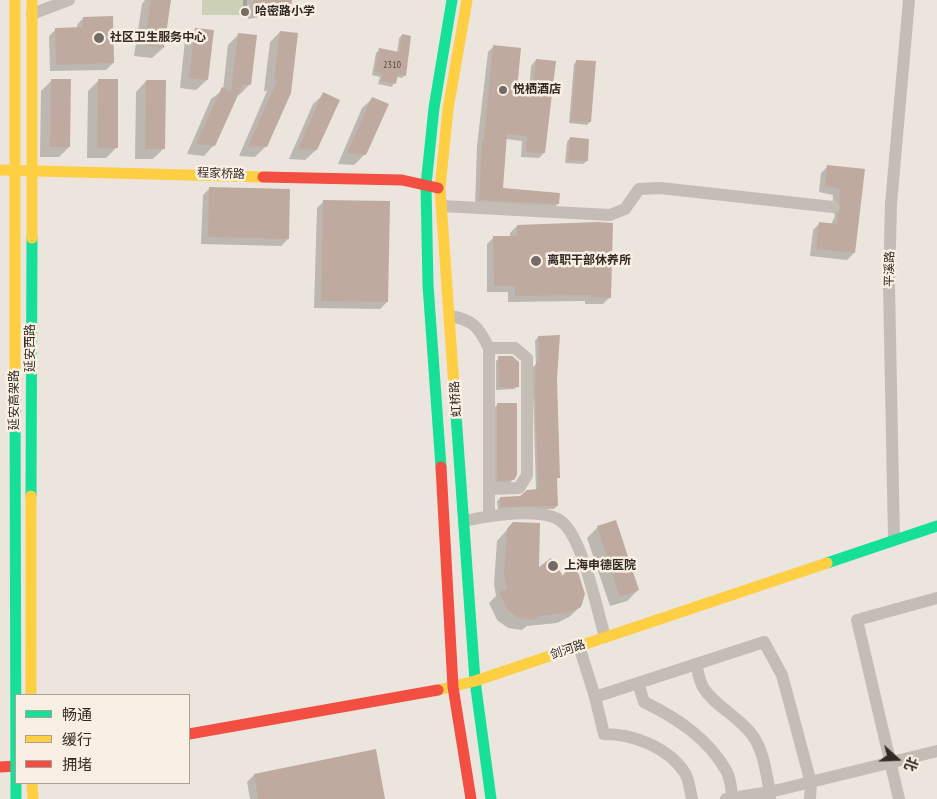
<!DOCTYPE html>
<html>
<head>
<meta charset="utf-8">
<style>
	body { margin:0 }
	#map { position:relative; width:937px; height:799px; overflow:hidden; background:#ebe5dd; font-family:"PT Sans Narrow","Noto Sans SC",sans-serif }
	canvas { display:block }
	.legend { position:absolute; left:15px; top:694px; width:175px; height:90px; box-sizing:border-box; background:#f9f0e3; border:1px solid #aaa197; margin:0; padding:6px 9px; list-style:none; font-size:15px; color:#332a25 }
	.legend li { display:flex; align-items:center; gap:10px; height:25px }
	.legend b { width:25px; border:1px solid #aaa197 }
	.north { position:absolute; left:872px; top:734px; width:50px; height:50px; -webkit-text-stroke:4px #f9f0e3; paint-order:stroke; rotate:110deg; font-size:14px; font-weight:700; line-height:20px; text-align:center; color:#332a25 }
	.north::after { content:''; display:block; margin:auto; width:18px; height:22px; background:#332a25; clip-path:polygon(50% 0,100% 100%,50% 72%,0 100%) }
</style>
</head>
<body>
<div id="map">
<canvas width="937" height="799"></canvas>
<ul class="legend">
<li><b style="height:6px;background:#16e098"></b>畅通</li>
<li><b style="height:6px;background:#ffcf43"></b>缓行</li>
<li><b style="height:6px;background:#f24e42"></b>拥堵</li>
</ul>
<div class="north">北</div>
</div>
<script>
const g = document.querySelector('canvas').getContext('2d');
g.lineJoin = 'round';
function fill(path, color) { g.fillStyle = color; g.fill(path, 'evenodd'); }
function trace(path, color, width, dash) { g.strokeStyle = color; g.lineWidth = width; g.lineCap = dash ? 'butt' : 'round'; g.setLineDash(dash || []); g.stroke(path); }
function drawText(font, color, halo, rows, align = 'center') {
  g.font = font + ' "PT Sans Narrow","Noto Sans SC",sans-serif'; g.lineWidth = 5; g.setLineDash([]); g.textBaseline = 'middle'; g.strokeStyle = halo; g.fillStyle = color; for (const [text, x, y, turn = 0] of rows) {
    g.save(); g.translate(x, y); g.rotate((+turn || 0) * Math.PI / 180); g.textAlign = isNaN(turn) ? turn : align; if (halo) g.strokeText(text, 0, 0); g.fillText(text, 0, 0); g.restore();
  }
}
const green = new Path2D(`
	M202 0H247V15H202Z`);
const shadow = new Path2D(`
	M145 0H170L163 48 152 58 134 56 142 4Z
	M243 0H290V7L284 13 248 19 249 5 243 7Z
	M83 18 113 63 106 70 50 71 49 36 56 29 77 28V25Z
	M196 29 207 80 196 90 180 88 185 40Z
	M280 32 297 34 266 146 255 157 239 156 267 91H264L270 42Z
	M239 34 250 84 239 95H237L214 145 204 156 187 154 211 99 223 90 228 45Z
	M402 35 405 75 402 78 396 77 392 87 378 84 380 77 372 75 376 53 379 50 397 53 399 38Z
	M494 46 515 91 529 92 531 66 536 60 544 153 539 158 521 157 522 141 506 139 502 190 558 204 552 209 475 205 477 146 488 52Z
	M577 61 590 122 587 125 569 123 574 64Z
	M52 80 69 147 59 157H40L41 91Z
	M99 80 116 148 106 158H87L88 91Z
	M146 81 164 148 153 159H135L136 92Z
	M324 94 316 150 305 160 289 159 313 104Z
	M373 98 365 154 354 165 338 164 362 108Z
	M570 138 587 161 583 164 565 163 567 142Z
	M828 166 864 170 854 253 847 260 810 256 813 230 820 223 831 225 835 216 832 209 833 195 819 192 821 173Z
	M210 188 288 239 281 246 201 244 203 195Z
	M324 201 387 302 380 309 314 308 317 208Z
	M517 226 610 297 603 304H585V301L508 302V292H487V244L494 237H510V233Z
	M538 337 556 379 558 477 556 480 557 506 554 509H498L497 501 500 498 520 497 536 491 533 392V367L536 364 535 341Z
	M499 358 518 386 514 389 496 390V361Z
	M498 404 513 479 510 483H496L494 481V408Z
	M513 523 538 569 562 576 570 568 580 607 569 617 557 623 527 626 522 630 508 628 497 620 489 603 496 596 494 584 497 541Z
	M598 527 638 590 627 601 610 606 587 538Z
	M254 775 384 799H250L247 782Z`);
const building = new Path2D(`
	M151 0H171L164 48 144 45Z
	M253 0H292L291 8 252 15Z
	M113 16 114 63 56 65 55 28 83 27V17Z
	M195 28 214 30 208 80 189 78Z
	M280 31 298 33 291 93 267 147 248 146 277 81H274Z
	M238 33 257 35 251 85 243 84 215 146 196 144 222 87 231 92Z
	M402 34 411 36 406 76 398 74 396 84 381 81 382 74 375 72 379 48 399 52Z
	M493 45 521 48 517 90 533 91 536 59 556 61 545 153 526 152 527 136 507 134 503 188 560 193 559 204 479 200 482 140H484Z
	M576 60 596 61 591 122 571 121Z
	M51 79H71L70 147H50Z
	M98 79H118V148H97Z
	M146 80H166L165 149H145Z
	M323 92 340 100 317 150 298 149Z
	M372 97 389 104 366 155 347 153Z
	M570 137 589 139 588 161 568 160Z
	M827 165 865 169 855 253 816 249 819 222 837 224 838 213 841 208 839 201 840 189 825 186Z
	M209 187 290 189 289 239 208 237Z
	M323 200 390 201 388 302 321 301Z
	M598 222 613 223 611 298 591 297 592 295 515 296V286H494L493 236H517V225Z
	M560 335 557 379 560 478H557L558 506 500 507V497L520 496 527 490 538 489 535 388 536 362H539L538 336Z
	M498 356H512L519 362V387H499Z
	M497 403H517V475L514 480 499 481 497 478Z
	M616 520 639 590 620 597 597 526Z
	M513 522 540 523 539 567 551 558 563 576 570 566H576L585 594 581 607 568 613 539 616 534 620 519 618 508 610 499 592 507 590 504 573 507 529Z
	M376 749 385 799H258L254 774Z`);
const street = new Path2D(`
	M32 14 69 0
	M442 206 610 215 625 209 639 189 660 188 833 207
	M450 316C473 320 478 326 489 348V515
	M489 348H515L527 358V475L519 488 490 489
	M464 521C487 516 543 506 562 522 583 539 597 610 605 637
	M894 539 889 285 891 204 909 0
	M579 646 595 697 764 642 782 675 811 783 810 799
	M696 664C698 671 699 680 703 687 714 706 739 716 753 736 764 752 766 773 770 792L726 799
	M638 683 644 702C677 718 709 739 727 772 731 780 731 791 733 799
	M595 697 604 734C633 734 668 747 685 773 689 779 690 791 692 799
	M770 799V792L937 751
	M899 799 857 620 937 598`);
const fast = new Path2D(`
	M455 401 475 681 491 799
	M441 467 428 285 426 185 434 108 452 0
	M31 496 32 238
	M827 563 937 526`);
const slow = new Path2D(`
	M0 170 263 177
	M32 238V0
	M455 401 440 188 448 109 467 0
	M438 690 475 681 827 563
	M31 695V496
	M32 783 33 799`);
const jam = new Path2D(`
	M263 177 402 180 438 188
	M441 467 453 687 471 799
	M189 734 438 690
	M0 767 16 766`);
const fastBridge = new Path2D(`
	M15 386 16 799`);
const slowBridge = new Path2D(`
	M15 0V386`);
const markers = [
	[245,12,5,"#736b65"],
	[99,38,6,"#736b65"],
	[503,90,5,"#736b65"],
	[536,261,6,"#736b65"],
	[553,566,6,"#736b65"]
];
const numberNames = [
	["2310",392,65]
];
const poiNames = [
	["哈密路小学",255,12],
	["社区卫生服务中心",110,38],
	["悦栖酒店",513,90],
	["离职干部休养所",547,261],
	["上海申德医院",564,566]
];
const streetNames = [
	["程家桥路",221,174,2],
	["平溪路",890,269,-89],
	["延安西路",31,348,-90],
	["虹桥路",456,399,-94],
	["延安高架路",15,400,-90],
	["剑河路",568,650,-19]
];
fill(green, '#cbd0b6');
fill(shadow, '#0003');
fill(building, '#beaa9f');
trace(street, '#c3bdb6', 12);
trace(fast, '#16e098', 11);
trace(slow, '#ffcf43', 11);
trace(jam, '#f24e42', 11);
trace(fastBridge, '#16e098', 11);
trace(slowBridge, '#ffcf43', 11);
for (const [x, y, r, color] of markers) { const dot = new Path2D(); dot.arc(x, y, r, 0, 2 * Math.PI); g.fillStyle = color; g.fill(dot); trace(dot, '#f9f0e3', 2); }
drawText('10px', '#564a44', null, numberNames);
drawText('bold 12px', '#332a25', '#f9f0e3', poiNames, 'left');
drawText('12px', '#332a25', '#f9f0e3', streetNames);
</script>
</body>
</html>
